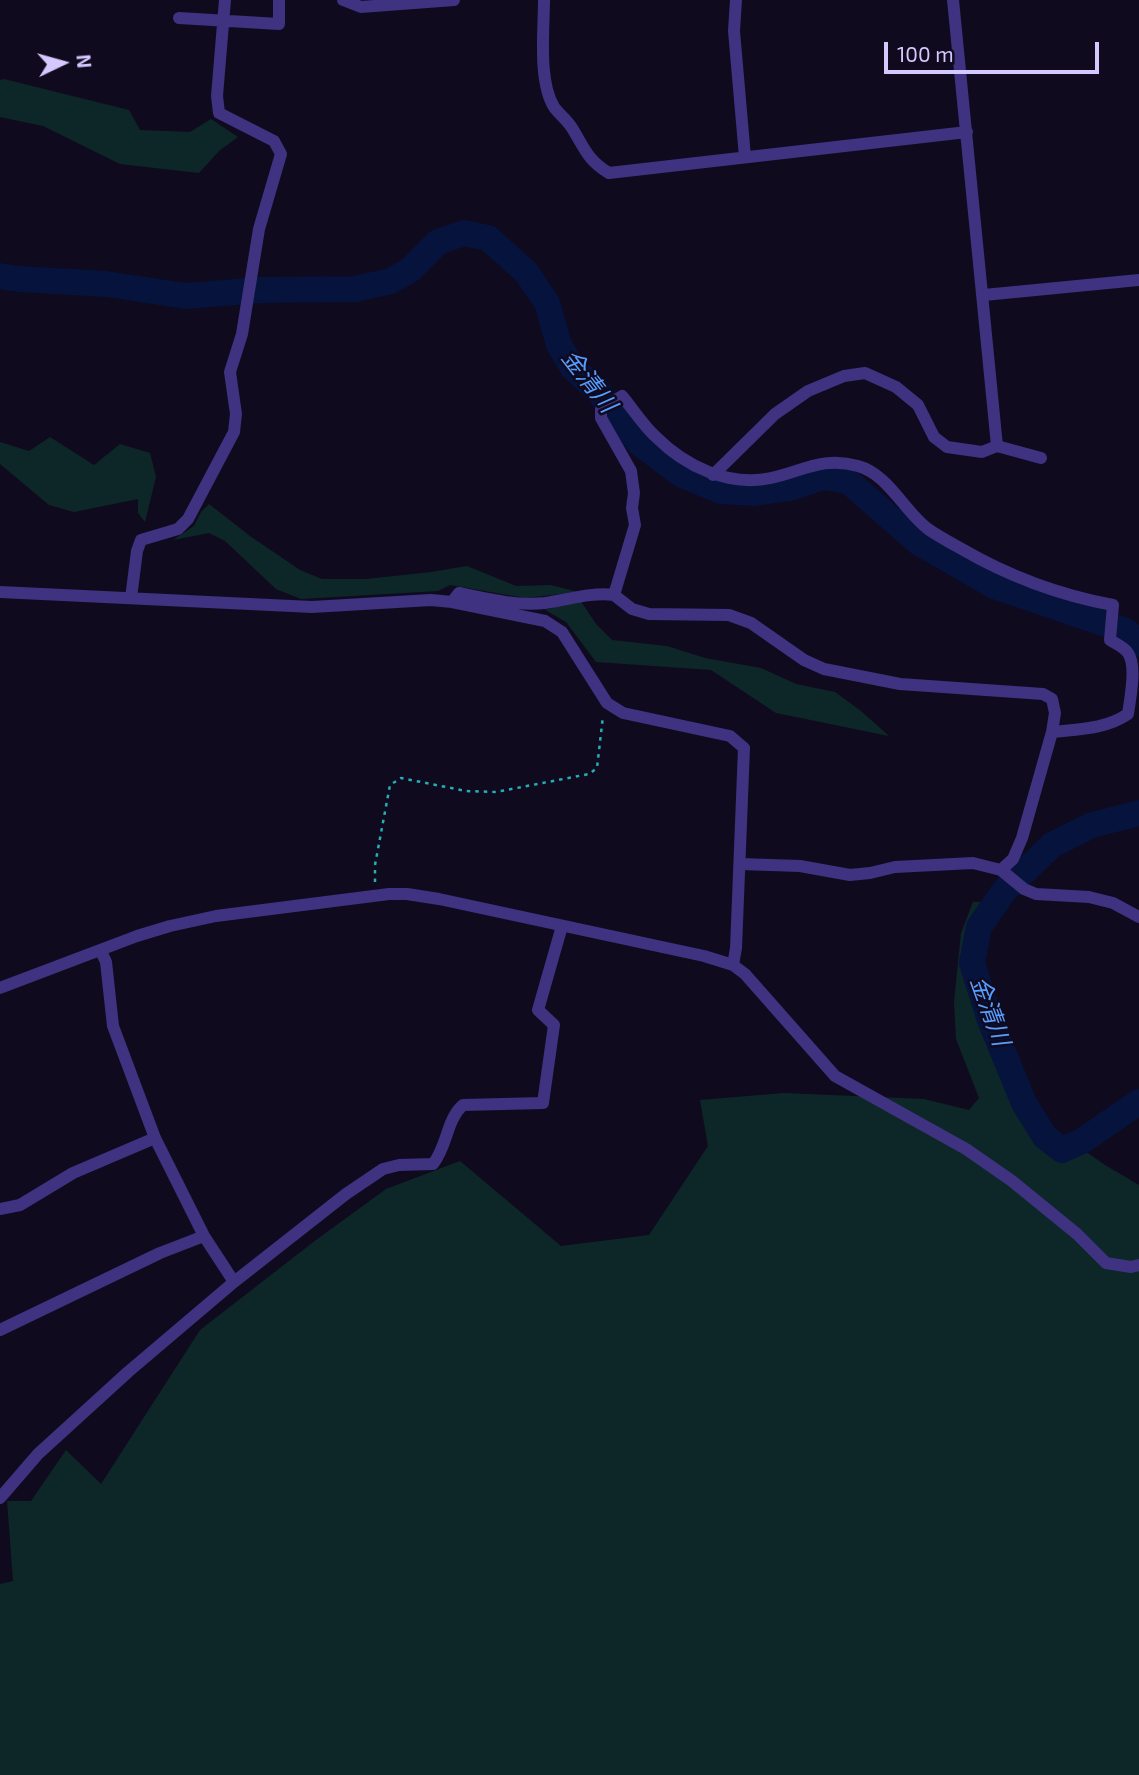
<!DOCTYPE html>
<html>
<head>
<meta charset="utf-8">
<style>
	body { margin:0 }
	#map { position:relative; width:1139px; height:1775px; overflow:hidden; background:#100a1e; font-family:"Exo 2",sans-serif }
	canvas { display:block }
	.north { position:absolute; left:28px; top:28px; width:70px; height:70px; -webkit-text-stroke:5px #100a1e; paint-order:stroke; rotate:85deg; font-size:19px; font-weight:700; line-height:28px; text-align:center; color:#d4c8ff }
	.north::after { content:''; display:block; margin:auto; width:24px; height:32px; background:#d4c8ff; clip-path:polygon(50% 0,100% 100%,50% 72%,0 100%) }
	.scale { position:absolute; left:884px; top:42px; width:215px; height:32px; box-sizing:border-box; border:4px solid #d4c8ff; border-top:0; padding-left:9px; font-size:21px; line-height:24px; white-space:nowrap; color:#d4c8ff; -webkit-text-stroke:5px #100a1e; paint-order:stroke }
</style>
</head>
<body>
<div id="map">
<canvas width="1139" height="1775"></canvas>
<div class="north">N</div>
<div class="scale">100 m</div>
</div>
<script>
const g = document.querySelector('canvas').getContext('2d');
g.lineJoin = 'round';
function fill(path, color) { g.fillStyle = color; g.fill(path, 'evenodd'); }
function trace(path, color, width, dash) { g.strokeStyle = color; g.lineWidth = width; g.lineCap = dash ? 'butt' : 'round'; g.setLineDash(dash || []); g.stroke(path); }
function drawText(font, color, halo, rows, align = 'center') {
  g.font = font + ' "Exo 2","Noto Sans JP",sans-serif'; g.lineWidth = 5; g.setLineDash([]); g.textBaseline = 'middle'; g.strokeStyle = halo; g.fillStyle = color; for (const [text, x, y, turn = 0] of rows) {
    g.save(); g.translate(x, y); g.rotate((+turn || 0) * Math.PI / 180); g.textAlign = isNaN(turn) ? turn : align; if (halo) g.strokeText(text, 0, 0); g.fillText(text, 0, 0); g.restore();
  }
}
const green = new Path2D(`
	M4 79 129 110 140 130 190 132 211 119 238 137 219 151 199 173 120 164 43 126 0 117V80Z
	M50 437 94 465 120 444 150 453 156 477 145 522 138 513V499L74 512 49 505 0 464V442L29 451Z
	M209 504 250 536 300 570 322 579H366L431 572 467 566 516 586 551 585 578 592 525 598 450 585 438 591 301 599 276 589 225 541 209 533 173 540 194 526 201 512Z
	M580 600 596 624 612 640 667 646 705 658 761 668 796 684 835 692 861 711 889 736 776 713 711 670 596 662 566 622 545 610Z
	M973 902H981L966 961 974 994 1011 1036 1024 1080 1055 1130 1105 1165 1139 1185V1775H0V1584L13 1581 7 1501H31L66 1450 101 1484 200 1330 316 1240 386 1189 460 1161 561 1246 649 1235 708 1146 700 1100 784 1093 924 1099 969 1110 979 1098 956 1039 954 1002 961 933Z`);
const river = new Path2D(`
	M0 276 19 279 106 284 186 296 262 290 355 289 391 281 410 270 438 242 464 233 488 238 526 272 547 303 559 345 573 368 599 392 638 442 682 475 721 491 753 493 790 488 823 477 848 481 918 542 994 586 1126 631 1139 644
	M1139 813 1092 825 1052 845 1004 891 979 927 972 963 990 1020 1024 1103 1045 1137 1062 1150 1082 1141 1139 1102`);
const path = new Path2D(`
	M375 882V865L390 785 401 778 466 791 496 792 589 774 597 768 603 716`);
const minor = new Path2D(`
	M343 0 361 7 454 0
	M544 0C544 30 538 81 554 107 559 114 567 120 572 128 584 147 587 160 609 173L967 132
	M736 0 734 31 745 157
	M953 0 997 446
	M179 18 279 24V0
	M984 295 1139 280
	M713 475 775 414 808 391 844 376 865 373 896 387 918 405 934 437 947 447 982 452 997 446 1041 458
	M0 592 312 607 431 600 452 602 545 621 562 632 607 703 623 713 730 736 744 748 736 948 733 965
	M614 595 632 609 649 614 729 615 751 623 804 660 824 669 900 684 1043 694 1052 699 1055 713 1052 732 1022 838 1013 859 1001 870
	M131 598 137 551 141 540 178 529 188 519 234 432 236 414 230 372 242 334 259 229 281 154 274 141 219 113 217 96 225 0
	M452 602 459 593C488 599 515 606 545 603 568 600 590 592 614 595L635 525 632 508 634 493 631 471 601 418V409L622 396C633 409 643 425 656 437 685 466 728 487 771 478 803 471 823 456 858 466 888 474 904 511 928 529 938 536 949 542 960 548 1008 576 1058 595 1113 605L1110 640C1116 644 1124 647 1128 653 1137 666 1130 699 1128 714 1106 729 1079 729 1052 732
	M740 864 800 866 850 875 870 873 895 867 973 863 1001 870 1024 889 1036 894 1089 897 1113 903 1139 917
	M101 951 106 962 113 1026 155 1138 204 1236 234 1282
	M0 988 137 936 170 926 216 916 389 894H407L439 899 704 956 733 965 745 974 835 1076 966 1149 1012 1181 1077 1234 1106 1263 1131 1267 1139 1265
	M0 1209 20 1205 73 1173 155 1138
	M0 1330 160 1253 204 1236
	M0 1498 38 1454 128 1372 234 1282 346 1194 383 1169 399 1165 433 1164C448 1145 446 1120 463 1105L543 1103 554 1025 538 1010 562 926`);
const waterNames = [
	["金清川",589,381,52],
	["金清川",990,1011,70]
];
fill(green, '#0d2729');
trace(river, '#05133d', 26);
trace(path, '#24afb7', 2.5, [3.5, 5]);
trace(minor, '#3e3281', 12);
drawText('italic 24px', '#569dff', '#100a1e', waterNames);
</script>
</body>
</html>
